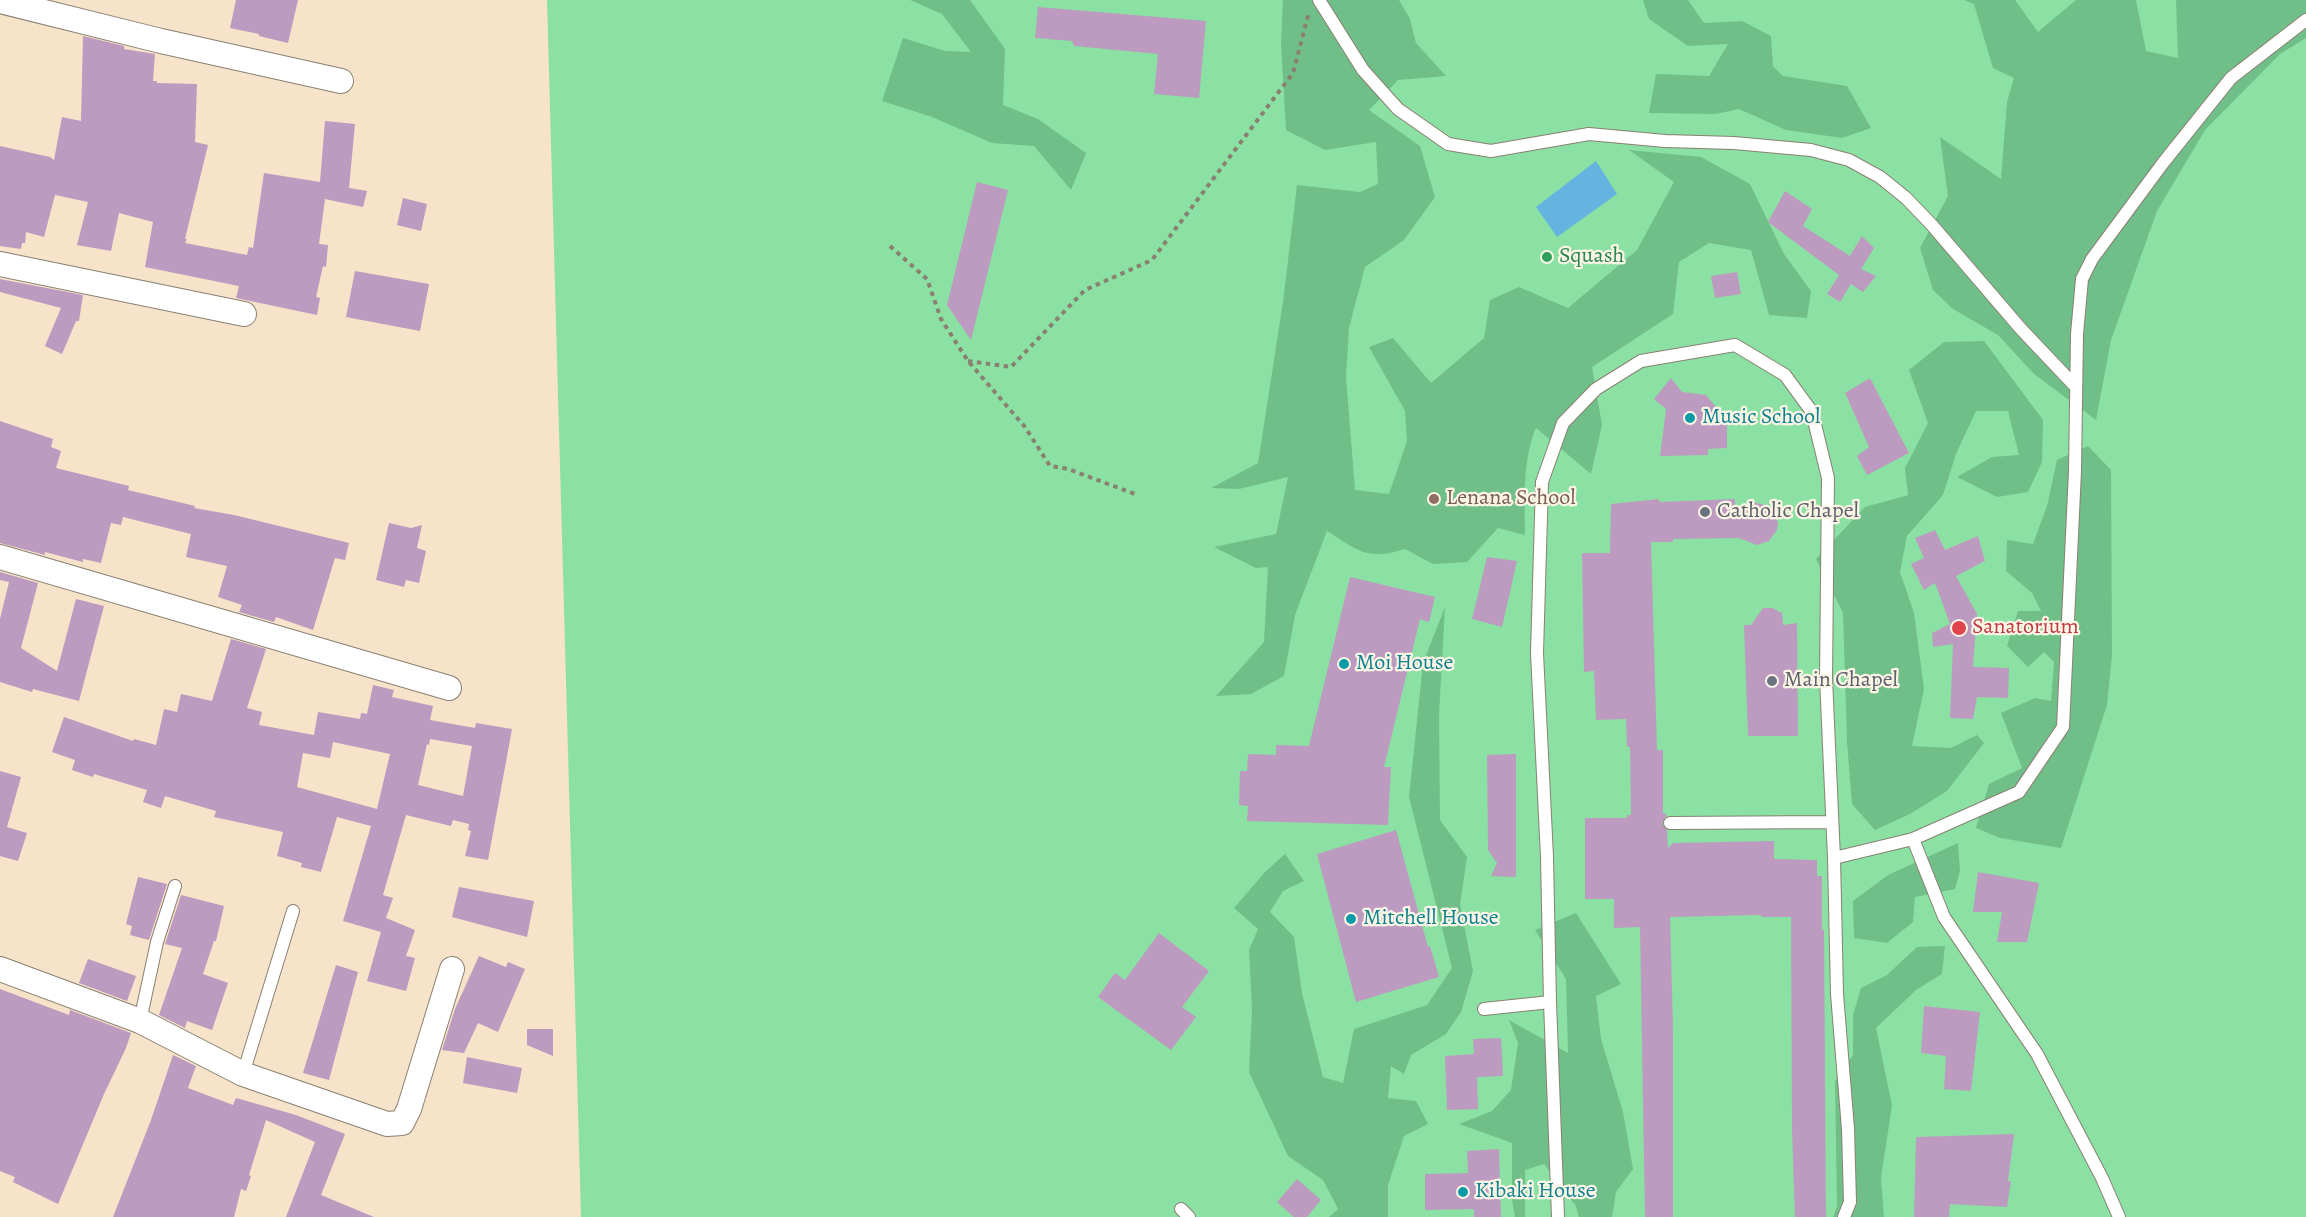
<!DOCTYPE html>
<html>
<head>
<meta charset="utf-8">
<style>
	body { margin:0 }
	canvas { display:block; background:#f6e3c9 }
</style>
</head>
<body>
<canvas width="2306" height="1217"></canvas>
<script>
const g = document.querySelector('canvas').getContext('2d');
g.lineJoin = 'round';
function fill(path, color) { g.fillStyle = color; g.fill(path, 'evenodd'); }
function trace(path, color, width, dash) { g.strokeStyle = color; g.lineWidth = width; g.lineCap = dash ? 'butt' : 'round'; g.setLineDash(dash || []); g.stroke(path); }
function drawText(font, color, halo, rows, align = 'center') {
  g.font = font + ' Alegreya,serif'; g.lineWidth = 4.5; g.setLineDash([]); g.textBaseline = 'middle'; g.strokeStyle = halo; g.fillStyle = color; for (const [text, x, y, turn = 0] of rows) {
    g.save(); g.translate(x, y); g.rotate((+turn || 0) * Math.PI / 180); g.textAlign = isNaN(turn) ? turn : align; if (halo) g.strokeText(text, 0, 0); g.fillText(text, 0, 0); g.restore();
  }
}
const green = new Path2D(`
	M547 0H2306V1217H581Z`);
const forest = new Path2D(`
	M910 0H970L1005 49 1003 105 1038 119 1086 153 1071 190 1034 146 992 143 932 117 882 101 903 38 945 51 971 52 942 14Z
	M1283 0H1399L1410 19 1416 43 1446 76 1398 80 1369 110 1420 146 1435 197 1404 240 1365 267 1349 328 1346 377 1355 490 1389 494 1407 441 1405 411 1369 347 1393 338 1431 383 1484 338 1490 300 1519 287 1568 308 1637 250 1674 182 1629 150 1701 157 1750 184 1784 254 1811 291 1807 318 1769 315 1751 250 1709 243 1679 262 1673 314 1592 367 1602 425 1591 474 1536 428C1522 461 1525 499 1525 535L1498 528 1467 562 1433 564 1405 549C1368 561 1358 551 1327 531L1295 615 1284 676 1251 694 1216 696 1264 642 1268 567 1256 568 1214 547 1276 534 1288 477 1239 489 1211 488 1258 463 1283 302 1297 185 1360 192 1378 184 1376 142 1325 150 1286 130 1281 42Z
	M1643 0H1688L1704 23 1742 21 1771 36 1773 66 1783 76 1847 86 1871 128 1842 138 1786 130 1739 109 1716 114 1649 113 1656 74 1709 76 1728 44 1688 46 1649 19Z
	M1964 0H2015L2038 32 2076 0H2136L2146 51 2178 58 2176 0H2306V38L2280 54 2205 130 2157 211 2111 340 2096 420 2034 374 1998 335 1953 309 1933 290 1920 248 1948 196 1940 137 2001 179 2007 102 2014 78 1993 68 1974 4Z
	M1984 341 2043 420 2042 462 2028 492 1997 497 1957 477 1992 457 2019 455 2008 411H1976L1956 454 1943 495 1907 536 1900 572 1914 613 1924 689 1912 746 1951 748 1977 735 1984 743 1947 791 1910 814 1875 830 1852 804 1847 742 1843 613 1816 559 1865 507 1908 495 1905 468 1928 423 1909 370 1944 342Z
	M2088 446 2111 470 2112 655 2107 705 2061 848 2000 838 1976 828 1989 784 2022 768 2001 713 2035 698 2051 701 2054 662 2044 652 2028 667 2007 646 2018 611H2041L2032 593 2006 571 2007 540 2033 544 2047 506 2057 460Z
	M1445 607 1439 715 1440 820 1467 857 1460 904 1473 971 1461 1012 1446 1034 1411 1055 1404 1074 1391 1066 1388 1098 1416 1101 1428 1124 1404 1136 1388 1185V1217H1329L1338 1209 1323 1180 1288 1156 1249 1072 1252 1009 1249 950 1258 929 1234 908 1265 872 1285 854 1304 881 1283 891 1270 912 1294 937 1302 993 1323 1077 1343 1083 1354 1029 1427 1005 1452 968 1409 797 1423 663Z
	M1958 843 1960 871 1955 889 1915 897 1913 922 1887 943 1854 938 1853 901 1888 875Z
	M1576 913 1621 984 1596 996 1601 1039 1623 1112 1633 1169 1616 1192 1612 1217H1579L1576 1206 1544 1164 1525 1170V1217H1515L1512 1199V1143L1459 1124 1492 1111 1511 1090 1518 1043 1509 1020 1568 1053 1566 979 1535 930Z
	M1945 946 1942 974 1916 990 1876 1028 1892 1105 1881 1178 1884 1217H1833L1837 1206 1835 1081 1853 1055V1015L1861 988 1887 975 1917 947Z`);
const water = new Path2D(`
	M1596 161 1617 194 1557 237 1536 207Z`);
const building = new Path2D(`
	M236 0H298L288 43 259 36V34L230 28Z
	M1038 7 1206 21 1199 98 1154 94 1158 54 1074 46 1072 41 1035 38Z
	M83 36 124 46V49L155 54 153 81H157V83L197 84 195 142 208 145 185 239H187L185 243 247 255 249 247 253 248 264 173 320 182 325 121 355 124 349 188 367 191 363 207 325 199 319 244 328 245 326 267 323 266 316 297 320 298 317 315 236 298 239 286 145 267 153 222 119 213 111 251 77 245 88 202 55 195 44 237 26 232 25 243H22L21 249 0 246V146L50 157 54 160 62 117 81 121Z
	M977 182 1008 190 971 340 947 305Z
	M1785 191 1812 209 1803 226 1850 256 1862 236 1874 248 1861 269 1876 276 1863 292 1851 284 1840 302 1827 294 1839 275 1768 222Z
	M403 198 427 204 421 231 397 225Z
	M355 271 429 284 420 331 346 317Z
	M1737 272 1741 294 1715 298 1711 276Z
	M0 279 83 295 79 321H76L62 354 45 346 61 308 0 292Z
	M1671 378 1682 392 1706 395 1721 413 1727 414V448L1708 449V455L1660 456 1666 409 1654 399Z
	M1870 378 1909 453 1867 475 1857 456 1869 447 1845 393Z
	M0 421 53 439 51 447 61 451 56 468 129 486 128 490 195 506 194 508 234 515 349 543 345 560 335 558 313 630 276 617 274 622 239 612 242 605 218 597 227 566 186 557 191 534 123 517 121 525 111 523 101 563 83 559V562L45 552V555L0 543Z
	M1659 499V502L1735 499V509L1755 503 1762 504 1773 511 1778 523 1777 530 1769 541 1757 545 1739 538 1673 539V542H1651L1657 750H1663V814L1666 813V816L1662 824 1667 830 1668 848 1673 843 1774 841V859L1817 860V876H1822V930H1824L1826 1217H1795L1792 1131 1791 917H1761V915L1670 917 1673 1027V1217H1645L1640 927 1614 928V899H1585V818H1627V815H1631L1630 747H1627L1626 719 1596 720 1594 671 1584 672 1582 553H1610L1611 504Z
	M389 523 411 528 422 525 417 548 426 551 419 583 406 580 404 587 376 580Z
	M1935 530 1945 550 1978 536 1985 561 1956 576 1977 614 1973 667 2009 668 2008 698 1977 697 1973 719 1950 718 1953 644 1933 647 1932 633 1950 624 1935 583 1924 590 1911 564 1924 558 1915 538Z
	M1487 557 1517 561 1502 627 1472 619Z
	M0 572 38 583 21 648 57 671 76 599 104 606 79 701 33 689 32 692 0 682V619L9 582 0 580Z
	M1350 577 1435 597 1429 622 1420 619 1384 767H1391L1388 825 1247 821 1248 806 1239 805 1240 771H1247L1248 754 1276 755V745L1309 746Z
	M1763 608H1772L1782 613 1783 625 1797 623 1798 736H1748L1744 625H1751Z
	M231 639 266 649 247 708 262 712 259 725 314 735 318 712 360 719 361 713 367 714 373 685 394 690 392 697 433 706 430 720 475 728 476 723 512 729 488 860 465 856 471 831 468 830 469 824 453 820 451 826 406 815 383 895 393 898 386 918 415 930 406 956 415 958 406 991 367 981 381 932 343 921 371 826 337 817 321 872 301 867 302 863 277 856 283 832 214 817 216 811 165 796 161 808 143 802 147 790 94 774 93 777 72 770 75 760 52 752 64 717 133 741 134 739 156 745 164 709 177 712 181 694 212 701ZM430 739 472 746 463 796 418 785 427 744 429 745ZM333 742 390 754 377 809 297 787 303 753 330 758Z
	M1516 754V877L1491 876 1497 863 1488 850 1487 755Z
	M0 771 21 777 7 827 27 833 18 861 0 856Z
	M1396 830 1428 947 1430 946 1439 977 1356 1002 1317 854Z
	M1978 872 2039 883 2027 942H1997L2002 912H1973Z
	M138 877 167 884 149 940 130 935 132 926 126 924Z
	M459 887 534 901 527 937 452 917Z
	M181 895 224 906 216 941H214L203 974 228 983 212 1030 187 1021 185 1028 159 1015 182 948 165 944Z
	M1159 933 1209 971 1182 1007 1196 1017 1171 1050 1098 997 1115 973 1125 980Z
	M479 956 506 967 508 962 525 969 498 1032 478 1023 464 1053 442 1050 455 1009Z
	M88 959 136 976 127 1001 79 983Z
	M336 965 358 972 329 1080 303 1073Z
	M0 989 69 1015 70 1010 131 1033 126 1048 104 1094 58 1204 13 1182 15 1177 0 1171Z
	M1924 1006 1980 1012 1971 1091 1944 1089 1946 1056 1921 1053Z
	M527 1029H553V1056L527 1045Z
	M1501 1038 1503 1076 1477 1077 1478 1109 1447 1110 1445 1056 1474 1054 1473 1039Z
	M173 1055 196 1066 188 1088 233 1105 236 1098 296 1115 345 1134 321 1195 374 1217H286L315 1142 266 1120 249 1175 251 1176 246 1191 241 1189 234 1217H113L151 1120Z
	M467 1057 522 1068 517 1093 463 1083Z
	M2014 1134 2008 1181H2011L2007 1207 1950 1204 1949 1217H1914L1916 1137Z
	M1499 1149 1501 1217H1474V1209L1425 1210V1174L1468 1173 1467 1151Z
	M1297 1179 1321 1200 1307 1217H1294L1277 1202Z`);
const path = new Path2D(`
	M890 246 927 279 941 319 968 361 1025 427 1050 466 1068 469 1135 494
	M968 361 1011 367 1085 290 1152 260 1293 73 1309 12`);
const lane = new Path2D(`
	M1319 0 1363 70 1398 109 1448 144 1491 151 1589 134 1665 141 1734 143 1811 150 1849 160 1880 177 1906 198 1931 224 2021 329 2076 387
	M1670 823 1832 822
	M1913 839 1944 917 2037 1054 2102 1178 2119 1217
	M1834 858 1837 994 1848 1129 1850 1202 1844 1217
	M1484 1009 1550 1002
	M140 1021 157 942 175 886
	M243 1074 293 911
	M1181 1209 1189 1217
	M1558 1217 1550 1002 1547 857 1537 653 1542 482 1563 423 1596 389 1641 361 1735 345 1785 375 1812 412 1828 478 1826 678 1834 858 1913 839 2019 792 2063 727 2075 471 2077 334 2082 279 2092 259 2163 163 2231 78 2306 20`);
const street = new Path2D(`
	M0 1 161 41 341 81
	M0 264 244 314
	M0 557 449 688
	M0 969 140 1021 243 1074 387 1124 402 1123 409 1109 452 969`);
const markers = [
	[1547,257,6,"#2e9e5b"],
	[1690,418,6,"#0f9aa8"],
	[1434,499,6,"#8d6e63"],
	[1705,512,6,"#6b7280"],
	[1959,628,8,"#e0444e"],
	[1344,664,6,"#0f9aa8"],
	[1772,681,6,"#6b7280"],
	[1351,919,6,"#0f9aa8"],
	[1463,1192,6,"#0f9aa8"]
];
const leisureNames = [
	["Squash",1559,257]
];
const cultureNames = [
	["Music School",1702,418],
	["Moi House",1356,664],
	["Mitchell House",1363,919],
	["Kibaki House",1475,1192]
];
const educationNames = [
	["Lenana School",1446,499]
];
const worshipNames = [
	["Catholic Chapel",1717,512],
	["Main Chapel",1784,681]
];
const healthNames = [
	["Sanatorium",1972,628]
];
fill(green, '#8be1a3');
fill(forest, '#70bf89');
fill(water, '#64b4df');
fill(building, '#bd9abf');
trace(lane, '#898072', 14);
trace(street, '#898072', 26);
trace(path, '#898072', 4, [4.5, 4.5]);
trace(lane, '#fff', 12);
trace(street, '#fff', 24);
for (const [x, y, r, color] of markers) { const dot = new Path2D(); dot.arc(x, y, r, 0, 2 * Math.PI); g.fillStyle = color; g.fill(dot); trace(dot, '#fcf5e5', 2); }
drawText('22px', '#27864d', '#fcf5e5', leisureNames, 'left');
drawText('22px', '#0d838f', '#fcf5e5', cultureNames, 'left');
drawText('22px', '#785e54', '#fcf5e5', educationNames, 'left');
drawText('22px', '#5b616d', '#fcf5e5', worshipNames, 'left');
drawText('22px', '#be3a42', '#fcf5e5', healthNames, 'left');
</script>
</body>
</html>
